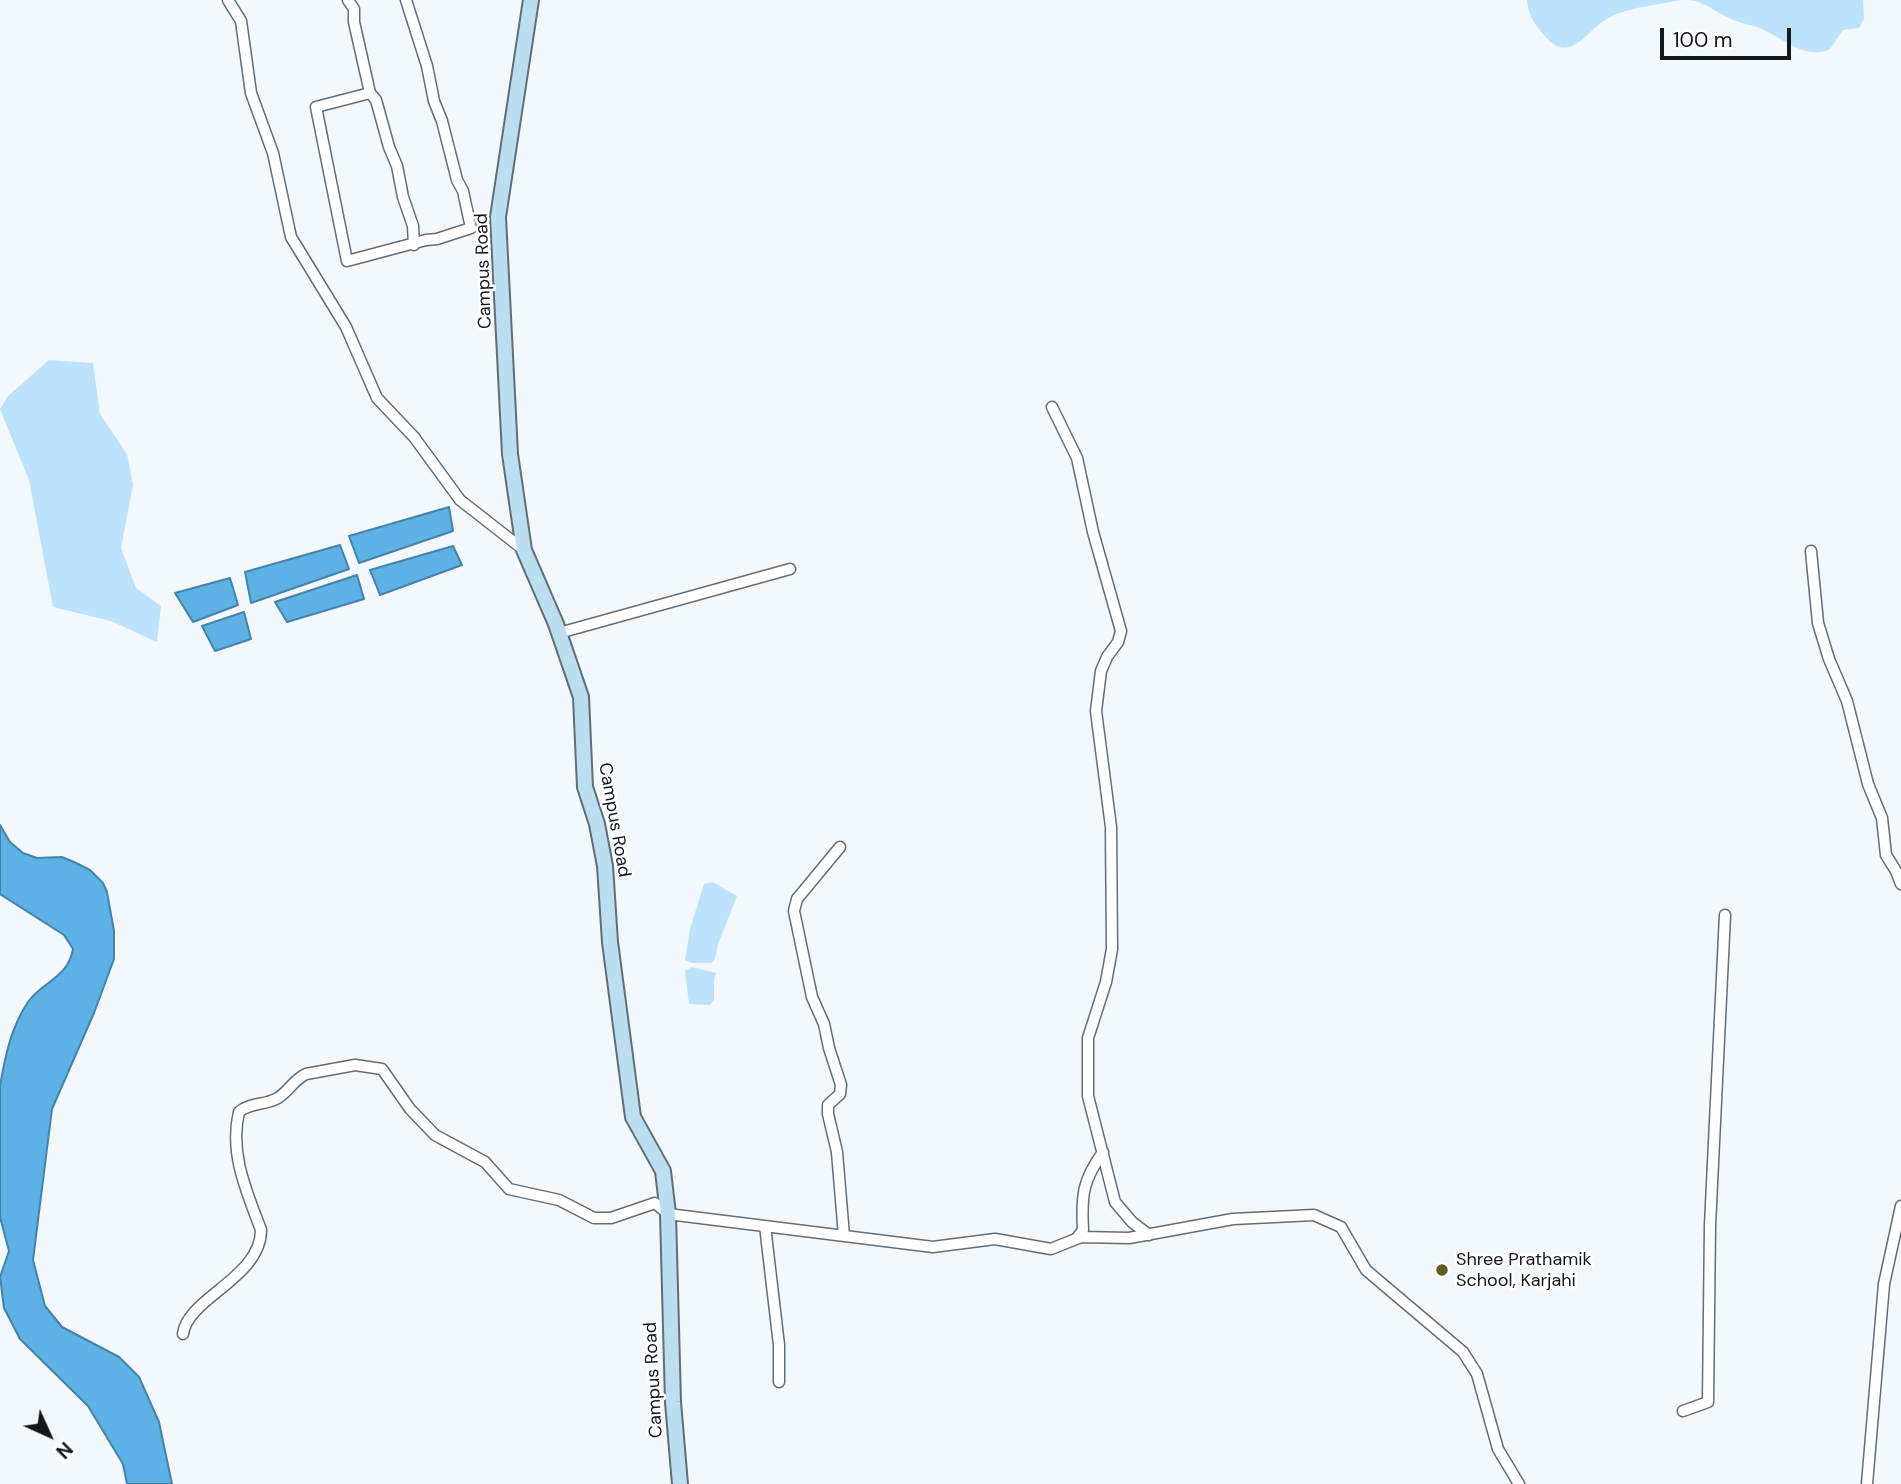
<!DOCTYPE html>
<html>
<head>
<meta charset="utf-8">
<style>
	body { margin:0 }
	#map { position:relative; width:1901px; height:1484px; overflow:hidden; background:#f2f8fc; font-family:"DM Sans",sans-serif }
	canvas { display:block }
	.north { position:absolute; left:14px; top:1400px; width:70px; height:70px; -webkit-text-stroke:5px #fff; paint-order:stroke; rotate:135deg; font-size:19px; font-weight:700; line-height:28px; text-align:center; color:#11171a }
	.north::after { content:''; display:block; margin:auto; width:24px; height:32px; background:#11171a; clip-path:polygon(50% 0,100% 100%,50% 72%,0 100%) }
	.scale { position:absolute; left:1660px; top:28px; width:131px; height:32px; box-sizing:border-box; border:4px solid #11171a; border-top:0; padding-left:9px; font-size:21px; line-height:24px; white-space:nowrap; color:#11171a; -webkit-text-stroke:5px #fff; paint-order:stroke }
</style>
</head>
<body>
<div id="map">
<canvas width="1901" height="1484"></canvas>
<div class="north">N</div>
<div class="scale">100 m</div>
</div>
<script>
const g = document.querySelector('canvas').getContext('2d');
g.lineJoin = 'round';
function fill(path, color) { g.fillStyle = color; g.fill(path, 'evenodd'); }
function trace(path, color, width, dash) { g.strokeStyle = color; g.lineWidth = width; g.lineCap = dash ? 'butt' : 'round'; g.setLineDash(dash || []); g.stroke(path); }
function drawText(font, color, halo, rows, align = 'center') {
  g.font = font + ' "DM Sans",sans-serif'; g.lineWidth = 5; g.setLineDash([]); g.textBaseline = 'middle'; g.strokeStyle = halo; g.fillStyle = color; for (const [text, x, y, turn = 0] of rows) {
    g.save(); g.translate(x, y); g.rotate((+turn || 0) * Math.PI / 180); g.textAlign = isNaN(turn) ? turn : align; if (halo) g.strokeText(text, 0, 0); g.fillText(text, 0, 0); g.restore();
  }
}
const green = new Path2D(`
	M1527 0H1680C1659 5 1629 7 1610 17 1586 29 1570 68 1543 34 1534 24 1528 14 1527 0Z
	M1690 0H1863L1864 19 1859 28 1843 30 1830 49C1806 61 1781 37 1760 28 1750 24 1738 23 1729 18 1715 12 1705 2 1690 0Z
	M49 360 93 363 100 414 127 454 133 485 121 548 136 588 161 606 157 642 111 621 53 607 29 480 0 409 8 396Z
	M713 882 737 896 718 944 715 959 711 963H692L685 960 690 929 704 884Z
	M692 967 716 973 714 979V1000L710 1005 689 1004 685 971Z`);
const water = new Path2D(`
	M449 507 453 531 359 563 349 536Z
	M340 545 349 569 251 603 245 572Z
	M453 546 462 565 380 595 370 570Z
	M357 575 364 599 287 622 275 602Z
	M230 578 238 605 193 622 175 593Z
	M244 612 251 639 215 651 202 626Z
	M0 825 10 842 23 853 37 858 62 857 74 862 90 870 103 883 107 892 114 931V959L94 1013 52 1109 33 1260 45 1306 62 1327 119 1357 139 1377 159 1422 172 1484H127L123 1464 88 1406 20 1339 4 1308 0 1277 9 1251 0 1217V1086C5 1057 11 1027 28 1002 43 981 68 978 73 949L64 935 0 894Z`);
const street = new Path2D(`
	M228 0 241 21 251 93 273 153 291 237 346 327 377 398 414 437 460 500 524 550
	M348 0 354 9V22L370 93 316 107 347 261 426 240 437 239 471 228 463 191 457 180 442 121 434 101 427 66 406 0
	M370 93 376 100 389 147 397 166 403 197 413 226 414 245
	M1052 407 1077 458 1093 532 1121 631 1118 642 1107 657 1101 671 1096 711 1111 827 1112 949 1106 982 1088 1038V1096L1115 1202 1132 1222 1149 1235
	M1811 551 1818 623 1829 659 1847 701 1868 784 1882 818 1886 855 1896 871 1901 884
	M559 633 790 569
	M840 847 797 899 794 911 812 997 824 1024 829 1048 841 1085 840 1094 828 1105V1114L837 1152 844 1236
	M765 1226 779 1345V1382
	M1076 1239 1083 1230C1081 1195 1083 1180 1103 1152
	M183 1334C187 1298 261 1278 261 1230 247 1192 229 1154 239 1112 249 1103 264 1105 276 1099 288 1093 293 1080 306 1074L355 1065 382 1069 410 1109 435 1135 485 1162 509 1189 559 1200 594 1218H611L655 1203 668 1214 933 1247 995 1239 1051 1249 1081 1237 1129 1238 1233 1219 1314 1215 1341 1227 1366 1270 1463 1352 1477 1374 1498 1449 1519 1484
	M1683 1411 1708 1402 1710 1225 1725 915
	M1867 1484 1884 1284 1901 1206`);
const secondary = new Path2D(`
	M531 0 498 217 510 454 524 550 556 624 581 697 585 787 597 824 605 866 610 942 633 1117 663 1171 668 1214 673 1402 680 1484`);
const markers = [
	[1442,1270,7,"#645926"]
];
const streetNames = [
	["Campus Road",484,271,-92],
	["Campus Road",614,820,80],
	["Campus Road",654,1380,-93]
];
const poiNames = [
	["Shree Prathamik",1456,1260],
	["School, Karjahi",1456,1281]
];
fill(green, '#bde2fc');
fill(water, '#5db1e5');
trace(water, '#4683a8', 2);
trace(street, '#616e78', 13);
trace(secondary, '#616e78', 18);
trace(street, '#fff', 10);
trace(secondary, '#bbdef0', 14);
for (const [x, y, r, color] of markers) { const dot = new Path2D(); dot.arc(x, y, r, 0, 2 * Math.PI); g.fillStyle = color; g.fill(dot); trace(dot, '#fff', 2.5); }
drawText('18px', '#11171a', '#fff', streetNames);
drawText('18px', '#11171a', '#fff', poiNames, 'left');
</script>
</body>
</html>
